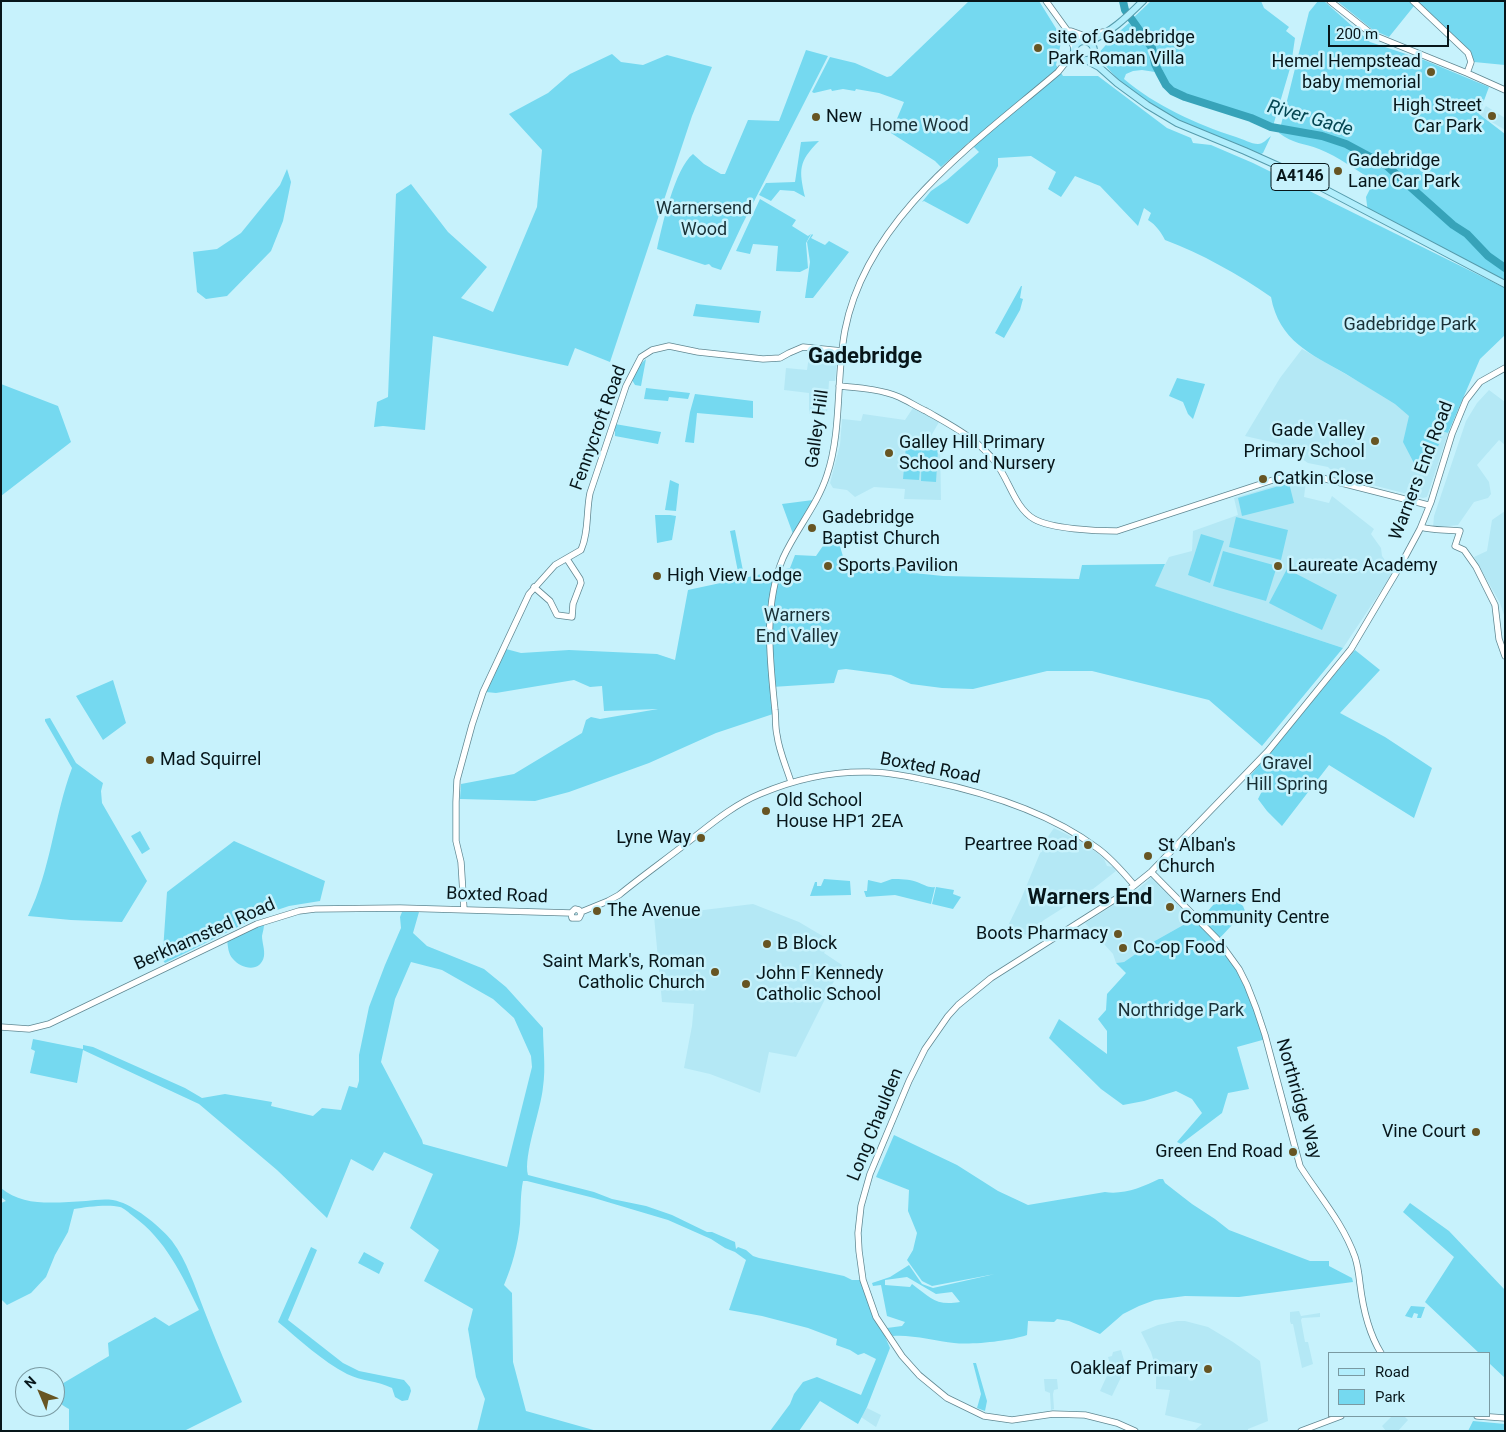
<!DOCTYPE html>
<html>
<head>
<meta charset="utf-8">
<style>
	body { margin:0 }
	#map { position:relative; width:1506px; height:1432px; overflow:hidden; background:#c7f2fc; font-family:Roboto,sans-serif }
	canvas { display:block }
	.frame { position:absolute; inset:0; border:2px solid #07161a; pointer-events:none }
	.legend { position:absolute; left:1328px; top:1352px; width:162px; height:65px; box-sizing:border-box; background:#c7f2fc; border:1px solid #7a9aa2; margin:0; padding:6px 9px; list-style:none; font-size:15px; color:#07161a }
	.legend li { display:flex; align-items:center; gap:10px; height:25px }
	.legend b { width:25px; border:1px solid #7a9aa2 }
	.north { position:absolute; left:15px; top:1367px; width:50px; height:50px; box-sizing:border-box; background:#c7f2fc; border:1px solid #7a9aa2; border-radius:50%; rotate:315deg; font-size:14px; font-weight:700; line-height:20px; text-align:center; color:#07161a }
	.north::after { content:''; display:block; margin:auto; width:18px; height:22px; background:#675523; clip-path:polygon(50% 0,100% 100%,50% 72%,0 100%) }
	.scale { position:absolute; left:1328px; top:25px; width:121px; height:22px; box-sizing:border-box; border:2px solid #07161a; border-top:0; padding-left:6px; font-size:15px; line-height:18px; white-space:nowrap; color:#07161a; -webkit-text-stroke:4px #c7f2fc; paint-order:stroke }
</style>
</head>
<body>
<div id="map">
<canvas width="1506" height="1432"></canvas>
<div class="frame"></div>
<ul class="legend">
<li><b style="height:6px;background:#b2eefc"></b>Road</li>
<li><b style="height:14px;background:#75d9f0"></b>Park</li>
</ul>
<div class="north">N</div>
<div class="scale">200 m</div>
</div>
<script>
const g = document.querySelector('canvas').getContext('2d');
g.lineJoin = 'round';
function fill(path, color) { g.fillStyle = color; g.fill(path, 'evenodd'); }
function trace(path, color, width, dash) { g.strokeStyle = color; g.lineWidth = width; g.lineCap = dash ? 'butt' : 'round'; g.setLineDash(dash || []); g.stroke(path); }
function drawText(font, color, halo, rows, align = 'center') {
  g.font = font + ' Roboto,sans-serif'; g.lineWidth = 5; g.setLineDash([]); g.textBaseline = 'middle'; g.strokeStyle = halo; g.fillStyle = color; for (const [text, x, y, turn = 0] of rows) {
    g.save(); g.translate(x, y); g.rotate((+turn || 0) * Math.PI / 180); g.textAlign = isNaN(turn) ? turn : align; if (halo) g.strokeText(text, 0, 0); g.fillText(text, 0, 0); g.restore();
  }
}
const built = new Path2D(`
	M1486 106 1505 118V130L1480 115Z
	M810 349 838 352 835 381H829L827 414H809V393L784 390 786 368 807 370Z
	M1302 349 1448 433 1427 497 1423 498 1353 480 1338 471H1332L1328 467 1308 463 1280 444 1245 436 1280 378Z
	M1489 390 1505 402V445L1499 440 1477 465 1489 482 1491 494 1488 498 1474 502 1458 525 1433 528 1434 516 1466 421 1477 403Z
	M913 408 939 422 931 436 940 441 941 500 904 499 905 489 874 487 855 497 847 490 833 488 830 483 840 445 842 419 861 421 863 414 905 420Z
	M1290 481H1306L1304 497 1329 503 1332 496 1374 529 1371 534 1381 548 1382 556 1387 563 1393 567 1392 570 1394 571 1343 648 1154 586 1169 557 1192 551 1193 531 1238 515 1234 498Z
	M1505 511V618L1500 603 1474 557 1487 551 1492 520Z
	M1054 828 1078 840 1096 852 1104 859 1107 866 1113 867 1116 871 1093 889 1044 920 1027 935 1006 930 1021 899 1045 841Z
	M1152 877 1192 917 1185 924 1153 942 1124 962 1116 963 1113 954 1085 923 1136 891Z
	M753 904 799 922 831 941 824 953 842 965 796 1057 769 1052 760 1093 710 1074 684 1068 692 1026 694 1004 662 1002 654 916Z
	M1299 1311 1301 1316 1320 1313V1317L1302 1318 1301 1320 1305 1342H1308L1313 1364 1302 1368 1293 1324H1291L1290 1321V1312Z
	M1177 1321H1185L1208 1327 1233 1342 1260 1361 1268 1421 1248 1429V1431H1194L1202 1424 1165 1415 1170 1390 1156 1389V1376L1154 1362 1151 1352 1141 1332 1158 1325Z
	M1121 1350 1126 1367 1112 1396 1100 1391 1111 1367 1108 1357 1112 1356 1113 1352Z
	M1044 1379H1057L1058 1389 1054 1390 1053 1394 1054 1409 1051 1410 1050 1393 1045 1391Z
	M867 1408 881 1415 876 1427 861 1417Z
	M1392 1416H1404L1408 1420 1398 1431H1386L1382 1426Z`);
const green = new Path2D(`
	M969 1H1039L1062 38 1056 65 1063 76H1098L1167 128 1191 138 1193 143 1211 145 1253 163 1505 288V335L1480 359 1448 433 1442 431 1441 439 1429 469 1424 464 1416 467 1403 442 1409 416 1395 404C1379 394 1362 384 1346 374 1311 354 1279 341 1271 297 1238 274 1202 254 1165 240 1161 232 1156 225 1148 220L1151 213 1144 208 1138 226 1100 186 1075 176 1061 197 1048 189 1056 172 1031 156 998 158V166L969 223 967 224 924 201 922 202 931 191 947 180 979 152 969 142 941 167 935 161 891 133 904 102 879 93 856 89 855 91 843 89 832 91 831 89 814 93 812 92 830 57 855 63 887 77 891 76Z
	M1151 1H1261L1264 8 1289 27 1286 31 1295 38 1291 65 1273 126C1247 114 1185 103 1169 85 1159 74 1160 63 1156 50 1153 38 1140 28 1133 19L1131 20Z
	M1318 1H1324L1370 42 1424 60 1489 87 1479 114 1505 134V284L1368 213 1366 197 1374 181C1356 170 1339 157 1319 149 1304 143 1293 144 1279 133L1309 12Z
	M1337 1H1409L1414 6 1389 37 1373 30Z
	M1413 1H1505V65L1474 62 1468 53Z
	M1129 23 1148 48 1155 72 1142 70 1133 71 1126 74 1124 79C1156 106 1196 124 1236 137 1243 139 1251 144 1258 144 1263 144 1267 139 1271 136L1263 153 1261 154C1202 132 1135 108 1097 55L1112 38Z
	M806 50 828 56 742 225 721 270 712 267 709 264 705 265 657 249C662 226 675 168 693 154L704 164 721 174H725L748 120 779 121Z
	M612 54 621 62 643 65 667 55 712 67 692 116 610 362 575 348 568 366 433 336 425 430 383 426 374 427 377 402 388 397 396 194 411 184 448 232 487 267 461 298 493 312 537 207 542 150 509 114 548 93 570 74Z
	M819 141C798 162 799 170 805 197L794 191 780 190 771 201 759 195 766 183 795 182 801 142Z
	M287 169 291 182 283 221 271 251 227 296 206 299 197 292 193 252 217 249 241 233 280 185Z
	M760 199 796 220 792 226 808 236 811 234 806 243 808 268 800 272 776 271 778 246 753 244 750 254 736 251Z
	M812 234 813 235 811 238 825 245 829 241 849 252 813 298H805L810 262 807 242Z
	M1021 286H1022L1020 298 1023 299 1020 310 1004 338 995 333Z
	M696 304 761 311 759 323 693 316Z
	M646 359 641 386 635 385 632 380C635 372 639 365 646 359Z
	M1177 378 1205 384 1193 419 1188 414 1183 402 1169 396Z
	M1 384 58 406 71 442 1 496Z
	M646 388 690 393 688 399 669 397 668 401 644 399Z
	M695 394 753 401V418L697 413 694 443 685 442 690 412Z
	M615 424 661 432 658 444 615 436Z
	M906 446 922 448 919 480 903 479Z
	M922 448 938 449 936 482 921 481Z
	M670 480 679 484 676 511 665 510Z
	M1289 483 1294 503 1242 516 1238 498Z
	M813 500 793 534 782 504Z
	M655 515H670L676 516 672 540 657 543Z
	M1236 517 1288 530 1281 560 1229 547Z
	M735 530 744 576 739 577 730 531Z
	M1201 534 1224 541 1210 583 1188 575Z
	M827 540 839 543 845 563 913 569 914 573 943 576 1079 579 1082 565 1165 564 1155 586 1343 648 1262 746 1209 700 1092 671H1047L973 689 942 688 911 684 891 675 846 669 838 670 834 683 772 687 773 714 716 733 649 763 569 792 535 801 460 799 461 784 514 774 582 733 586 720 591 717 600 719 658 709 604 711 602 686 590 687 574 680 496 693 486 692 506 649 521 653 569 650 657 654 675 660 688 590 790 568 795 555 816 556Z
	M1223 551 1277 566 1266 601 1213 586Z
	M1287 569 1337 595 1322 630 1269 603Z
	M1355 650 1380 670 1340 713 1385 737 1432 768 1414 818 1329 765 1282 826 1267 811 1258 799 1263 789 1250 776Z
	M113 680 126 723 103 740 76 696Z
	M50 718 76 763 103 783 101 791 102 803 147 881 122 922 71 920 28 916C51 870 54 816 72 768L45 721V719Z
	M140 831 150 849 142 854 131 836Z
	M234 841 325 881 320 901 289 906 262 915 165 963 161 958 163 951 167 892Z
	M824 879 850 881 851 895 810 896 815 882H817V886H821Z
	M892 879C900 879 909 879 917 882 925 885 928 888 935 887L931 904 895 895 866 897 864 891H867L868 880 881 883Z
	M936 887 954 890 953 894 961 897 953 909 932 904Z
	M1227 892 1243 906 1245 911 1218 940 1239 969 1266 1039 1237 1047 1249 1089 1228 1093 1222 1113 1181 1144 1177 1142 1202 1113 1192 1099 1176 1091 1144 1101 1123 1105 1101 1089 1049 1038 1059 1019 1107 1054V1031L1098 1019 1106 1010 1107 994 1126 973 1116 963 1124 962 1153 942 1185 924 1192 917 1200 920 1221 896Z
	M402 912H419L413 933 427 946 484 969 506 987 543 1028C543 1047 546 1068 543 1087 541 1110 523 1156 528 1175L594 1192 612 1199 646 1206 672 1215 707 1232H712L735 1242 736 1249 738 1247 746 1250 753 1256 759 1258 844 1276 852 1280H861L890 1348 867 1407 858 1424 820 1401 799 1431H770L790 1404 794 1394 803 1382 817 1377 861 1395 876 1359 864 1353 858 1355 850 1350 836 1345 837 1339 808 1328 762 1316 729 1310 746 1260 735 1252 725 1248 711 1239 668 1220 594 1198 527 1181H523C520 1196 521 1210 520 1224 518 1245 512 1266 504 1285L512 1293 513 1362 526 1411 597 1431H477L485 1399 476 1377 468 1329 473 1309 424 1281 439 1250 410 1228 433 1174 384 1152 373 1171 351 1159 327 1218 277 1170 199 1104 83 1050 77 1083 30 1073 35 1051 31 1049 33 1039 83 1049V1045L93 1047 185 1088 202 1098 225 1094 272 1102 271 1106 313 1116 322 1108 341 1110 349 1086 357 1088 359 1081V1055L369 1007 385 965 401 928 400 917ZM411 962 442 970 493 999 514 1018 531 1056 532 1067 507 1167 423 1144 422 1140 381 1062 395 999Z
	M264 924C264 928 263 931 262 936 262 942 265 950 264 956 261 973 241 969 233 959 228 954 228 946 227 940Z
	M894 1135 957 1165 998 1191 1028 1205 1105 1192C1123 1195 1143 1187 1159 1179H1163L1165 1183 1192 1204 1215 1219 1229 1230 1310 1261H1329V1266L1352 1278 1353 1282 1239 1297 1185 1296 1155 1300 1139 1306 1123 1314 1100 1334 1069 1321 1057 1319 1054 1322 1028 1321 1027 1335C1010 1341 972 1345 954 1343 937 1341 909 1334 893 1336L887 1328 902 1326 905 1322 887 1316 881 1285 873 1286 872 1283 890 1277 909 1265 922 1284 933 1288 995 1274 932 1286 922 1281 907 1260 913 1250 917 1233 908 1211 909 1190 876 1177ZM907 1277 936 1294 952 1292 960 1302C935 1306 931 1298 912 1284L910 1287 885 1285V1280Z
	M1 1188C24 1208 59 1202 86 1201 97 1200 110 1198 120 1202 136 1207 162 1228 172 1241 187 1261 195 1287 204 1310 216 1341 229 1372 242 1402L184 1431H69V1409C59 1403 55 1401 55 1388L109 1356 108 1343 155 1317 169 1326 199 1310C182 1275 166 1240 133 1216 129 1213 124 1208 120 1207 108 1204 86 1207 74 1209L68 1232 55 1255 46 1277 31 1293 7 1305 1 1299V1203L6 1201 1 1197Z
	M1410 1203 1449 1231 1505 1290V1378L1490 1364V1353H1479L1425 1302 1454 1257 1403 1212Z
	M311 1247 317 1250 288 1320 343 1363 359 1371 404 1380 410 1387 411 1391 408 1400 402 1401 395 1397 392 1388C378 1381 361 1381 347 1374 322 1361 300 1340 278 1322Z
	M364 1252 384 1263 379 1274 358 1263Z
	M1411 1306 1425 1307 1421 1318H1417L1418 1314 1414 1313 1412 1318 1405 1316Z
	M973 1363H976L987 1401 985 1411 977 1408 981 1394Z
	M1473 1421 1505 1424V1431H1468Z`);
const river = new Path2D(`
	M1123 1 1125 10 1152 48 1155 64 1159 72 1166 85 1172 91 1185 97 1251 118 1271 127 1322 136 1346 144 1387 166 1453 225 1467 234 1488 256 1505 268`);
const secondary = new Path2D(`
	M1046 1 1067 30 1081 41
	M1330 1 1373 35 1467 73 1505 90
	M1413 1 1468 53 1471 62 1467 73
	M1071 31 1085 36 1103 32
	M1068 32 1074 48
	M1066 63 1079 59
	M839 386C859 388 880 389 899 397 908 401 917 407 926 411 952 426 978 439 996 463 1009 480 1015 508 1034 519 1052 529 1095 531 1117 531L1276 479 1296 476H1314L1428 505
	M1421 527C1433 531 1447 529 1460 531L1455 546 1464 550 1476 567 1495 605 1499 639 1505 656
	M534 587 550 601 557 615 572 617 573 604 581 583 580 579 567 559
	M791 782C786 766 779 751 777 735 775 727 776 718 775 710 770 660 763 606 783 558 796 529 817 506 827 475 842 431 836 377 845 330 867 217 976 142 1058 72L1074 52
	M1151 872 1218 940 1239 969 1247 985 1256 1008 1265 1035 1300 1166C1319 1196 1343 1223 1355 1257 1358 1266 1359 1275 1360 1284 1363 1309 1368 1332 1381 1353
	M464 910 461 862 456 841V802L457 780 472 725 483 692 529 594 555 565 581 550C589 532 586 512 590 493L626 386 641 357 652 350 669 346 698 352 763 359 780 358 789 353 803 347 842 351
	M581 912 608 901 619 895C641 877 665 860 688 842 710 825 733 805 760 794 795 779 831 771 870 772 890 772 910 777 930 781 987 793 1050 813 1097 848 1111 858 1123 872 1134 885
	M1 1027 29 1029 49 1024 257 924 299 911 315 909 400 908 571 913 575 909 579 910 581 914 579 918H572L571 913
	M1477 1416 1505 1418
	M1135 1431 1117 1423 1085 1415 1053 1414 1012 1420 984 1416 947 1398 919 1375 902 1356 876 1317 863 1280 859 1251 858 1233 861 1206 870 1174 909 1081 925 1049 948 1016 958 1005 991 978 1125 893 1151 872 1268 751 1351 649 1399 568 1420 529 1431 502 1452 434 1466 400 1480 382 1505 368
	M1301 1431 1341 1416`);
const primary = new Path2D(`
	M1074 51a10 10 0 1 1 20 0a10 10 0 1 1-20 0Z
	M1088 42C1110 33 1126 18 1143 1
	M1086 60 1099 67 1117 83 1147 105 1177 123 1245 151 1294 173 1505 284`);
const markers = [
	[1038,48,5,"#675523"],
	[1431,72,5,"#675523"],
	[1492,116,5,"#675523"],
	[816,117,5,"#675523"],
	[1338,171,5,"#675523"],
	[1375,441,5,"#675523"],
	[889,453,5,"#675523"],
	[1263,479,5,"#675523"],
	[812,528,5,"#675523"],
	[828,566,5,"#675523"],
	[1278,566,5,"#675523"],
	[657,576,5,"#675523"],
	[150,760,5,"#675523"],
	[766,811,5,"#675523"],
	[701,838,5,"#675523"],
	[1088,845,5,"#675523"],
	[1148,856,5,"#675523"],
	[1170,907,5,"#675523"],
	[597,911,5,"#675523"],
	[1118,934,5,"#675523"],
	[767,944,5,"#675523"],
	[1123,948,5,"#675523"],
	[715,972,5,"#675523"],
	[746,984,5,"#675523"],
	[1476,1132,5,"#675523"],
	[1293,1152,5,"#675523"],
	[1208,1369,5,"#675523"]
];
const shields = [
	[1300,177,58]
];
const shieldNames = [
	["A4146",1300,177]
];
const poiNames = [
	["site of Gadebridge",1048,38],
	["Park Roman Villa",1048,59],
	["Hemel Hempstead",1421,62,"right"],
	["baby memorial",1421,83,"right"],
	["High Street",1482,106,"right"],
	["Car Park",1482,127,"right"],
	["New",826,117],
	["Gadebridge",1348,161],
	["Lane Car Park",1348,182],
	["Gade Valley",1365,431,"right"],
	["Primary School",1365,452,"right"],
	["Galley Hill Primary",899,443],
	["School and Nursery",899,464],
	["Catkin Close",1273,479],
	["Gadebridge",822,518],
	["Baptist Church",822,539],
	["Sports Pavilion",838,566],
	["Laureate Academy",1288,566],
	["High View Lodge",667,576],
	["Mad Squirrel",160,760],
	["Old School",776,801],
	["House HP1 2EA",776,822],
	["Lyne Way",691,838,"right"],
	["Peartree Road",1078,845,"right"],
	["St Alban's",1158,846],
	["Church",1158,867],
	["Warners End",1180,897],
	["Community Centre",1180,918],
	["The Avenue",607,911],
	["Boots Pharmacy",1108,934,"right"],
	["B Block",777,944],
	["Co-op Food",1133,948],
	["Saint Mark's, Roman",705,962,"right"],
	["Catholic Church",705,983,"right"],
	["John F Kennedy",756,974],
	["Catholic School",756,995],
	["Vine Court",1466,1132,"right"],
	["Green End Road",1283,1152,"right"],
	["Oakleaf Primary",1198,1369,"right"]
];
const parkNames = [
	["Home Wood",919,126],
	["Warnersend",704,209],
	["Wood",704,230],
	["Gadebridge Park",1410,325],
	["Warners",797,616],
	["End Valley",797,637],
	["Gravel",1287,764],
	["Hill Spring",1287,785],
	["Northridge Park",1181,1011]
];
const streetNames = [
	["Fennycroft Road",599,428,-70],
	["Galley Hill",818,429,-82],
	["Warners End Road",1422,471,-69],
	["Boxted Road",930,769,11],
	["Boxted Road",497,896,2],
	["Berkhamsted Road",205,935,-24],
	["Northridge Way",1298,1099,74],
	["Long Chaulden",876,1125,-68]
];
const waterNames = [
	["River Gade",1310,119,16]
];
const districtNames = [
	["Gadebridge",865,357],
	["Warners End",1090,898]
];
fill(built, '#b4e8f5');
fill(green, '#75d9f0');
trace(river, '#37a3b9', 8);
trace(secondary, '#618892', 7);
trace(primary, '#559bac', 8);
trace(secondary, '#fff', 5.5);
trace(primary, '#b2eefc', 6);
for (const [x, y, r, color] of markers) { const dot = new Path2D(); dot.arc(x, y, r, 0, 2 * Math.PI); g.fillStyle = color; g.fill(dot); trace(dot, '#c7f2fc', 2); }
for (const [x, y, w] of shields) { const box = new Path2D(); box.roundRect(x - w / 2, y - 13.5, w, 27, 4); g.fillStyle = '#c7f2fc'; g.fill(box); trace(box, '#07161a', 1); }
drawText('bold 16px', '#07161a', null, shieldNames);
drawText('18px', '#07161a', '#c7f2fc', poiNames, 'left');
drawText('18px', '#193036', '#c7f2fc', parkNames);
drawText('18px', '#07161a', '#c7f2fc', streetNames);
drawText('italic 19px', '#034551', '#c7f2fc', waterNames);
drawText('bold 22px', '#07161a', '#c7f2fc', districtNames);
</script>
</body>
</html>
